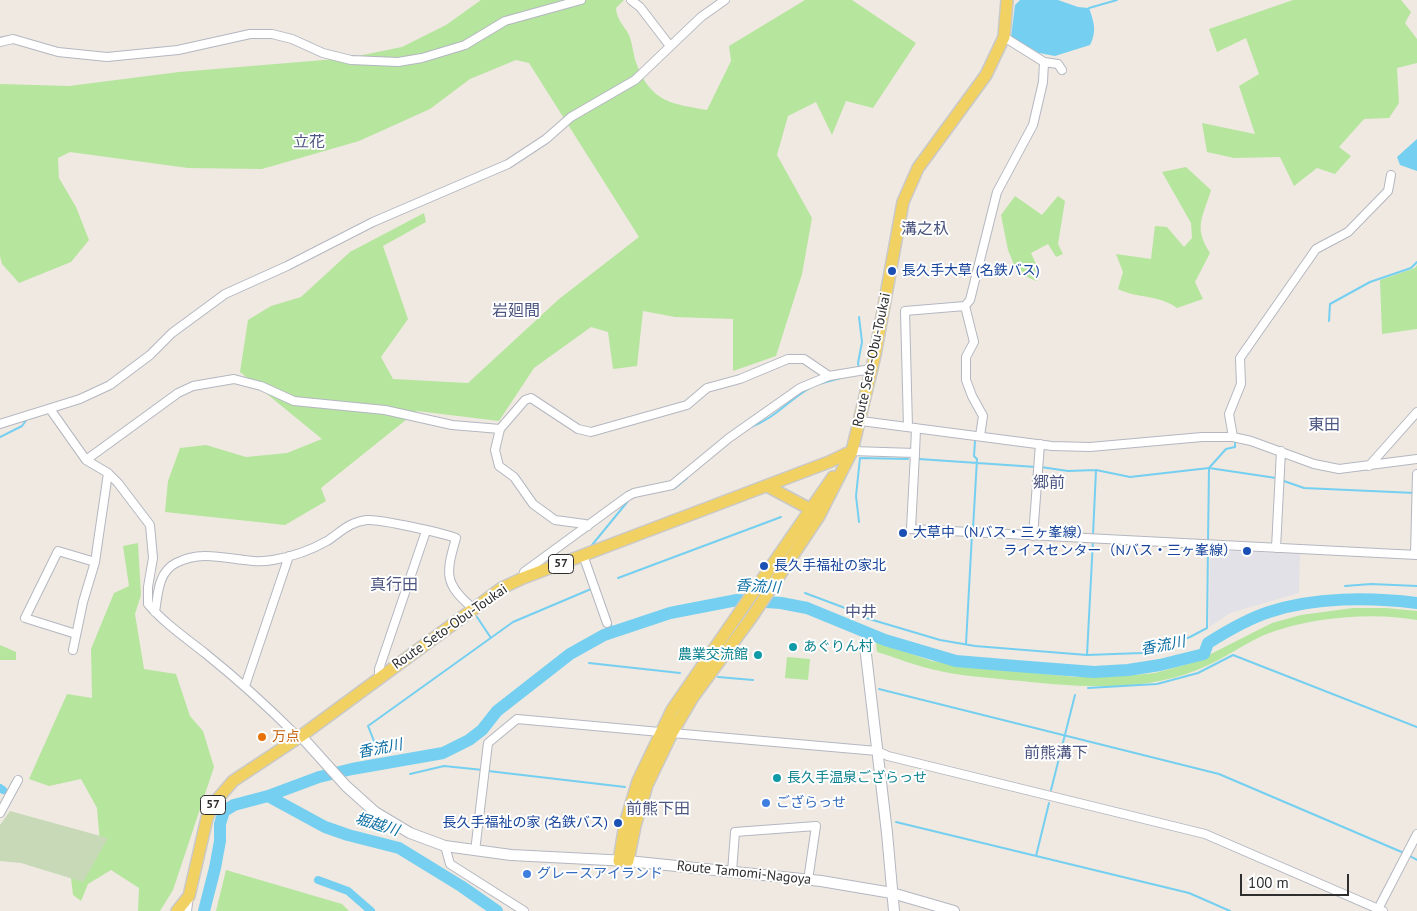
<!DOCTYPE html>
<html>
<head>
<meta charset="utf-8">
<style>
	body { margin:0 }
	#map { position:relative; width:1417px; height:911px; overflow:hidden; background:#efe9e1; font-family:"PT Sans",sans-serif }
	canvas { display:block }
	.scale { position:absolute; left:1240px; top:874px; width:109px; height:22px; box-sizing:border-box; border:2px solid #2e2e2e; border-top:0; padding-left:6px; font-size:15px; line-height:18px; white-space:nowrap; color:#2e2e2e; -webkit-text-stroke:4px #fff; paint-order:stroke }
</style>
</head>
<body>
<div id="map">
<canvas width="1417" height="911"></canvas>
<div class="scale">100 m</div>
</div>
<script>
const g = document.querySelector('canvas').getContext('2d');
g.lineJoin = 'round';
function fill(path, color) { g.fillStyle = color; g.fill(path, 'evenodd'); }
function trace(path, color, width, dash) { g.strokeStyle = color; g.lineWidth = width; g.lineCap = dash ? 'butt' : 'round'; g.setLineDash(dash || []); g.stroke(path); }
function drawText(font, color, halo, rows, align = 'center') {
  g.font = font + ' "PT Sans","Noto Sans JP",sans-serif'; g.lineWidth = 4; g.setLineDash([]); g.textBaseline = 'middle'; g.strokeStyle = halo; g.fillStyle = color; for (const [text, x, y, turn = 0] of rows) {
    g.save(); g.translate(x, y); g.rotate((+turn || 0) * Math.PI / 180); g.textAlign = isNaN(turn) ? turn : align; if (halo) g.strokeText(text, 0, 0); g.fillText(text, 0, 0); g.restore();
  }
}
const industrial = new Path2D(`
	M1210 550 1300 554 1299 593 1230 613 1209 627Z`);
const green = new Path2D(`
	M481 0H624L616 8C617 21 624 25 629 35 633 45 633 56 637 65 651 102 672 104 707 110L731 61 729 46 805 0H852L916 43 873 108 846 101 832 135 816 102 788 116 777 155 812 218 802 274 776 356 733 371V319L675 317 643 311 637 366 613 369 608 332 591 327 534 368 499 421 417 411 321 488 326 501 285 525 165 512 168 481 180 448 206 445 246 457 287 453 322 439 240 372 248 320 271 306 301 297 350 252 424 213 426 222 383 246 408 319 381 357 393 379 468 383 559 299 639 237 529 63 516 60 470 79 430 109 359 141 262 169 188 168 70 152 58 158 59 178 76 207 89 240 71 262 19 283 2 264 0 256V84L69 86 179 72 348 58 402 47 446 25Z
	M1293 0H1401L1411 12 1405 23 1417 39V63L1397 68 1399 103 1389 118 1364 119 1339 147 1351 156 1335 174 1317 168 1294 186 1280 157 1234 158 1207 152 1202 123 1255 134 1239 86 1259 74 1246 38 1217 52 1209 29Z
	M1186 167 1211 190C1203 217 1193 227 1210 253L1195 282 1203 299 1177 308C1158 294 1138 299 1118 289L1123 272 1116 254 1151 259 1155 226 1167 227 1184 247 1192 238 1191 223 1162 172Z
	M1015 196 1042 215 1058 196 1065 201 1058 244 1063 254 1056 257 1048 244 1031 253 1040 273 1036 281 1017 272 1008 250 1001 215Z
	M1417 265V329L1382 334 1380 280 1415 268Z
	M138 543 141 595 135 614 144 669 176 674 190 716 203 731 214 767 173 890 160 911H138L139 888 111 870 88 884 81 901 73 895 70 870 100 843 97 808 81 779 49 786 29 779 67 694 92 698 91 649 114 593 129 586 123 546Z
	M1353 608H1386L1417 611V620C1375 612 1315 617 1275 631 1247 640 1224 660 1197 670 1138 694 1071 686 1010 680 983 677 957 676 931 669 913 665 895 657 877 652L876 642 932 661 962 666 1075 677 1124 676 1155 673 1195 662 1272 623 1301 615Z
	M0 645 16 652V660H0Z
	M787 657 810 659 808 680 785 678Z
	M226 870 342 904 349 911H216Z`);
const cemetery = new Path2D(`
	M10 811 108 838 83 882 21 863 0 861V825Z`);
const water = new Path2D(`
	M1020 0H1058L1078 7 1089 8C1094 22 1097 31 1090 45L1055 56 1039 53 1011 37 1015 5Z
	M1417 139V171L1400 165 1397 157Z`);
const stream = new Path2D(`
	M1089 8 1117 0
	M1329 321 1330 304 1370 282 1411 268 1417 262
	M859 368 858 363 862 342 859 317
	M819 384 855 374
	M751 427C775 418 789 400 810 388
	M0 437 22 426 27 419
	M919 459 1036 467
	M1041 467 1068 471 1096 470 1130 477 1209 468 1276 478
	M1281 480 1304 488 1415 493
	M670 489 675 488 687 478
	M859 522 856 496 860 458 908 459
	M973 529 977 459 974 456 975 441
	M1093 535 1096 470
	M1208 542 1209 468 1226 449 1235 447V443
	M592 545 628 501
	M618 578 781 517
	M1345 586 1371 584 1417 586
	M805 593 853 611
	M477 617 491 638
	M866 618 940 640 975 646 1087 655 1142 653 1190 637 1207 628 1208 546
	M610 622 614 632
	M966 644 972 534
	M1087 655 1093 540
	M589 663 680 673
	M718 677 753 680
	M1088 688 1157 684 1198 673 1233 655 1417 727
	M879 689 1219 774 1404 853
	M376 746 368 726 513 622 591 589
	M488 771 625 787
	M410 774 444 766 483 770
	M1051 790 1075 695
	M896 822 1189 893 1230 911
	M1408 855 1417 860
	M1036 856 1049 803`);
const canal = new Path2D(`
	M0 788 3 790
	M318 880 348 891 371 911`);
const river = new Path2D(`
	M268 796 325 827 348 835 399 848 461 886 497 911
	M204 911 215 868 220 841V824L224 811 234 805 268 796 319 777 352 769 443 753 469 740 482 730 497 711 570 654 604 635 670 613 737 600 781 603 807 608 885 640 956 661 1016 666 1094 672 1128 670 1160 665 1204 654 1208 643C1227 631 1247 619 1269 612 1314 597 1370 597 1417 603`);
const street = new Path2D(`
	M631 0 640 7 670 46
	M1004 37 1044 62 1058 64 1062 70
	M0 42 13 39 58 52 107 57 178 50 250 34H272L292 39 323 53 351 60 398 62 422 58 465 45 505 21 581 0
	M50 409 86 460 108 473 118 483 150 525 153 558 148 587V604C165 624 186 638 206 654 237 679 266 705 294 733L301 736
	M861 421 1052 446 1090 447 1202 437H1233L1251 441 1314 464 1339 469 1417 459
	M0 424 80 399 110 385 150 355 172 333 225 294 287 266 373 222 508 164 546 139 571 117 635 80 701 17 725 0
	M908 427 905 311 965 306
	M980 436 983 416 972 396 966 380V357L974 342 965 306 970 300 997 192 1033 125 1043 82 1044 62
	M1233 437 1229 414 1241 384 1240 358 1316 249 1348 232 1388 191 1391 175
	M852 451 915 453 916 428
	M915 453 911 529 1417 555
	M86 460 178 393 193 386 234 379 261 386 294 401 385 410 452 425 500 429
	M1369 466 1417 412
	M588 526 585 524 555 520 533 504 514 477 499 466 495 450 500 429 525 400 531 398 578 429 591 432 687 405 707 388 740 379 788 359H804L829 376
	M1033 536 1040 444
	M1276 548 1281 451
	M583 555 607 623
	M1415 555 1417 474
	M523 578 524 572 628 496 634 493 672 485 729 438 800 388 829 376 871 369
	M155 612C158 594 158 572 176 563 209 546 240 566 273 560 291 557 311 550 327 541 341 532 349 522 367 520 381 519 442 533 456 538 446 573 443 584 474 609
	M76 634 25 618 58 551 95 562
	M73 650 83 602 95 562 108 473
	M379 677V669L426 531
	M245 686 289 556
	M672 733 877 751 888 756 1205 834 1383 911
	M0 813 18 780
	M445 846 450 864 524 911
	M475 851 488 743 517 719 660 732
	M732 872 735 832 816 826 808 880
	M187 911 189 896
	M1377 911 1417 834`);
const secondary = new Path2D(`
	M865 646 887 833 894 911
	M301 736 346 786 375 812 410 833 445 846 511 855 628 861 821 881 892 893 954 911`);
const primary = new Path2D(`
	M767 486 810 509
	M619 861 625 824 638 781 672 710 833 477
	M628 861 635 826 647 785 672 733 693 697 751 618 819 516 852 451 875 355 903 202 918 168 986 75 1004 37 1007 0
	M177 911 189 896 207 818 215 802 233 781 301 736 502 588 523 578 829 462 852 451`);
const markers = [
	[892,271,5,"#1a4fb4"],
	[903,533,5,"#1a4fb4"],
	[1247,551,5,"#1a4fb4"],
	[764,566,5,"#1a4fb4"],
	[793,647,5,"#0f9aa8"],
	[758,655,5,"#0f9aa8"],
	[262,737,5,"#e8710a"],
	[777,778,5,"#0f9aa8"],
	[766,803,5,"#3f7fe0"],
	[618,823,5,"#1a4fb4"],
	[527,874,5,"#3f7fe0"]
];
const shields = [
	[561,564,25],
	[213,805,25]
];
const shieldNames = [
	["57",561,564],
	["57",213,805]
];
const transitNames = [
	["長久手大草 (名鉄バス)",902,271],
	["大草中（Nバス・三ヶ峯線）",913,533],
	["ライスセンター（Nバス・三ヶ峯線）",1237,551,"right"],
	["長久手福祉の家北",774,566],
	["長久手福祉の家 (名鉄バス)",608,823,"right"]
];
const streetNames = [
	["Route Seto-Obu-Toukai",872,360,-78],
	["Route Seto-Obu-Toukai",450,627,-35],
	["Route Tamomi-Nagoya",744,873,6]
];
const cultureNames = [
	["あぐりん村",803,647],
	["農業交流館",748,655,"right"],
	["長久手温泉ござらっせ",787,778]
];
const foodNames = [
	["万点",272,737]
];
const shopNames = [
	["ござらっせ",776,803],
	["グレースアイランド",537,874]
];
const waterNames = [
	["香流川",758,587,3],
	["香流川",1163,646,-11],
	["香流川",380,749,-11],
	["堀越川",377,825,17]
];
const quarterNames = [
	["立花",309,142],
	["溝之杁",925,229],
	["岩廻間",516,311],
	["東田",1324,425],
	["郷前",1049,483],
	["真行田",394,585],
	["中井",861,612],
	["前熊溝下",1056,753],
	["前熊下田",658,809]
];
fill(industrial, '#e3e1e8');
fill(green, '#b6e59e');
fill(cemetery, '#c8d9b8');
fill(water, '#75cff0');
trace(stream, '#75cff0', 2);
trace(canal, '#75cff0', 8);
trace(river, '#75cff0', 12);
trace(street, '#b4b7c1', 10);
trace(secondary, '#b4b7c1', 12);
trace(primary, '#c9c9c9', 14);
trace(street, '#fff', 8);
trace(secondary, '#fff', 10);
trace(primary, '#f2d163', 11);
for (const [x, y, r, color] of markers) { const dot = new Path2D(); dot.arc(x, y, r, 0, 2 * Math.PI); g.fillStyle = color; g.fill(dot); trace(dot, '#fff', 2); }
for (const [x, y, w] of shields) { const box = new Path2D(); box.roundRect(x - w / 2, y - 9.5, w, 19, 4); g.fillStyle = '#fff'; g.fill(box); trace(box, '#2e2e2e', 1); }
drawText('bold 12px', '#2e2e2e', null, shieldNames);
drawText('14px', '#164399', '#fff', transitNames, 'left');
drawText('14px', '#2e2e2e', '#fff', streetNames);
drawText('14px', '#0d838f', '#fff', cultureNames, 'left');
drawText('14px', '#c56008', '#fff', foodNames, 'left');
drawText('14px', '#366cbe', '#fff', shopNames, 'left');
drawText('italic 15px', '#0d6fa3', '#fff', waterNames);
drawText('16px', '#4d5680', '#fff', quarterNames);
</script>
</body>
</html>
